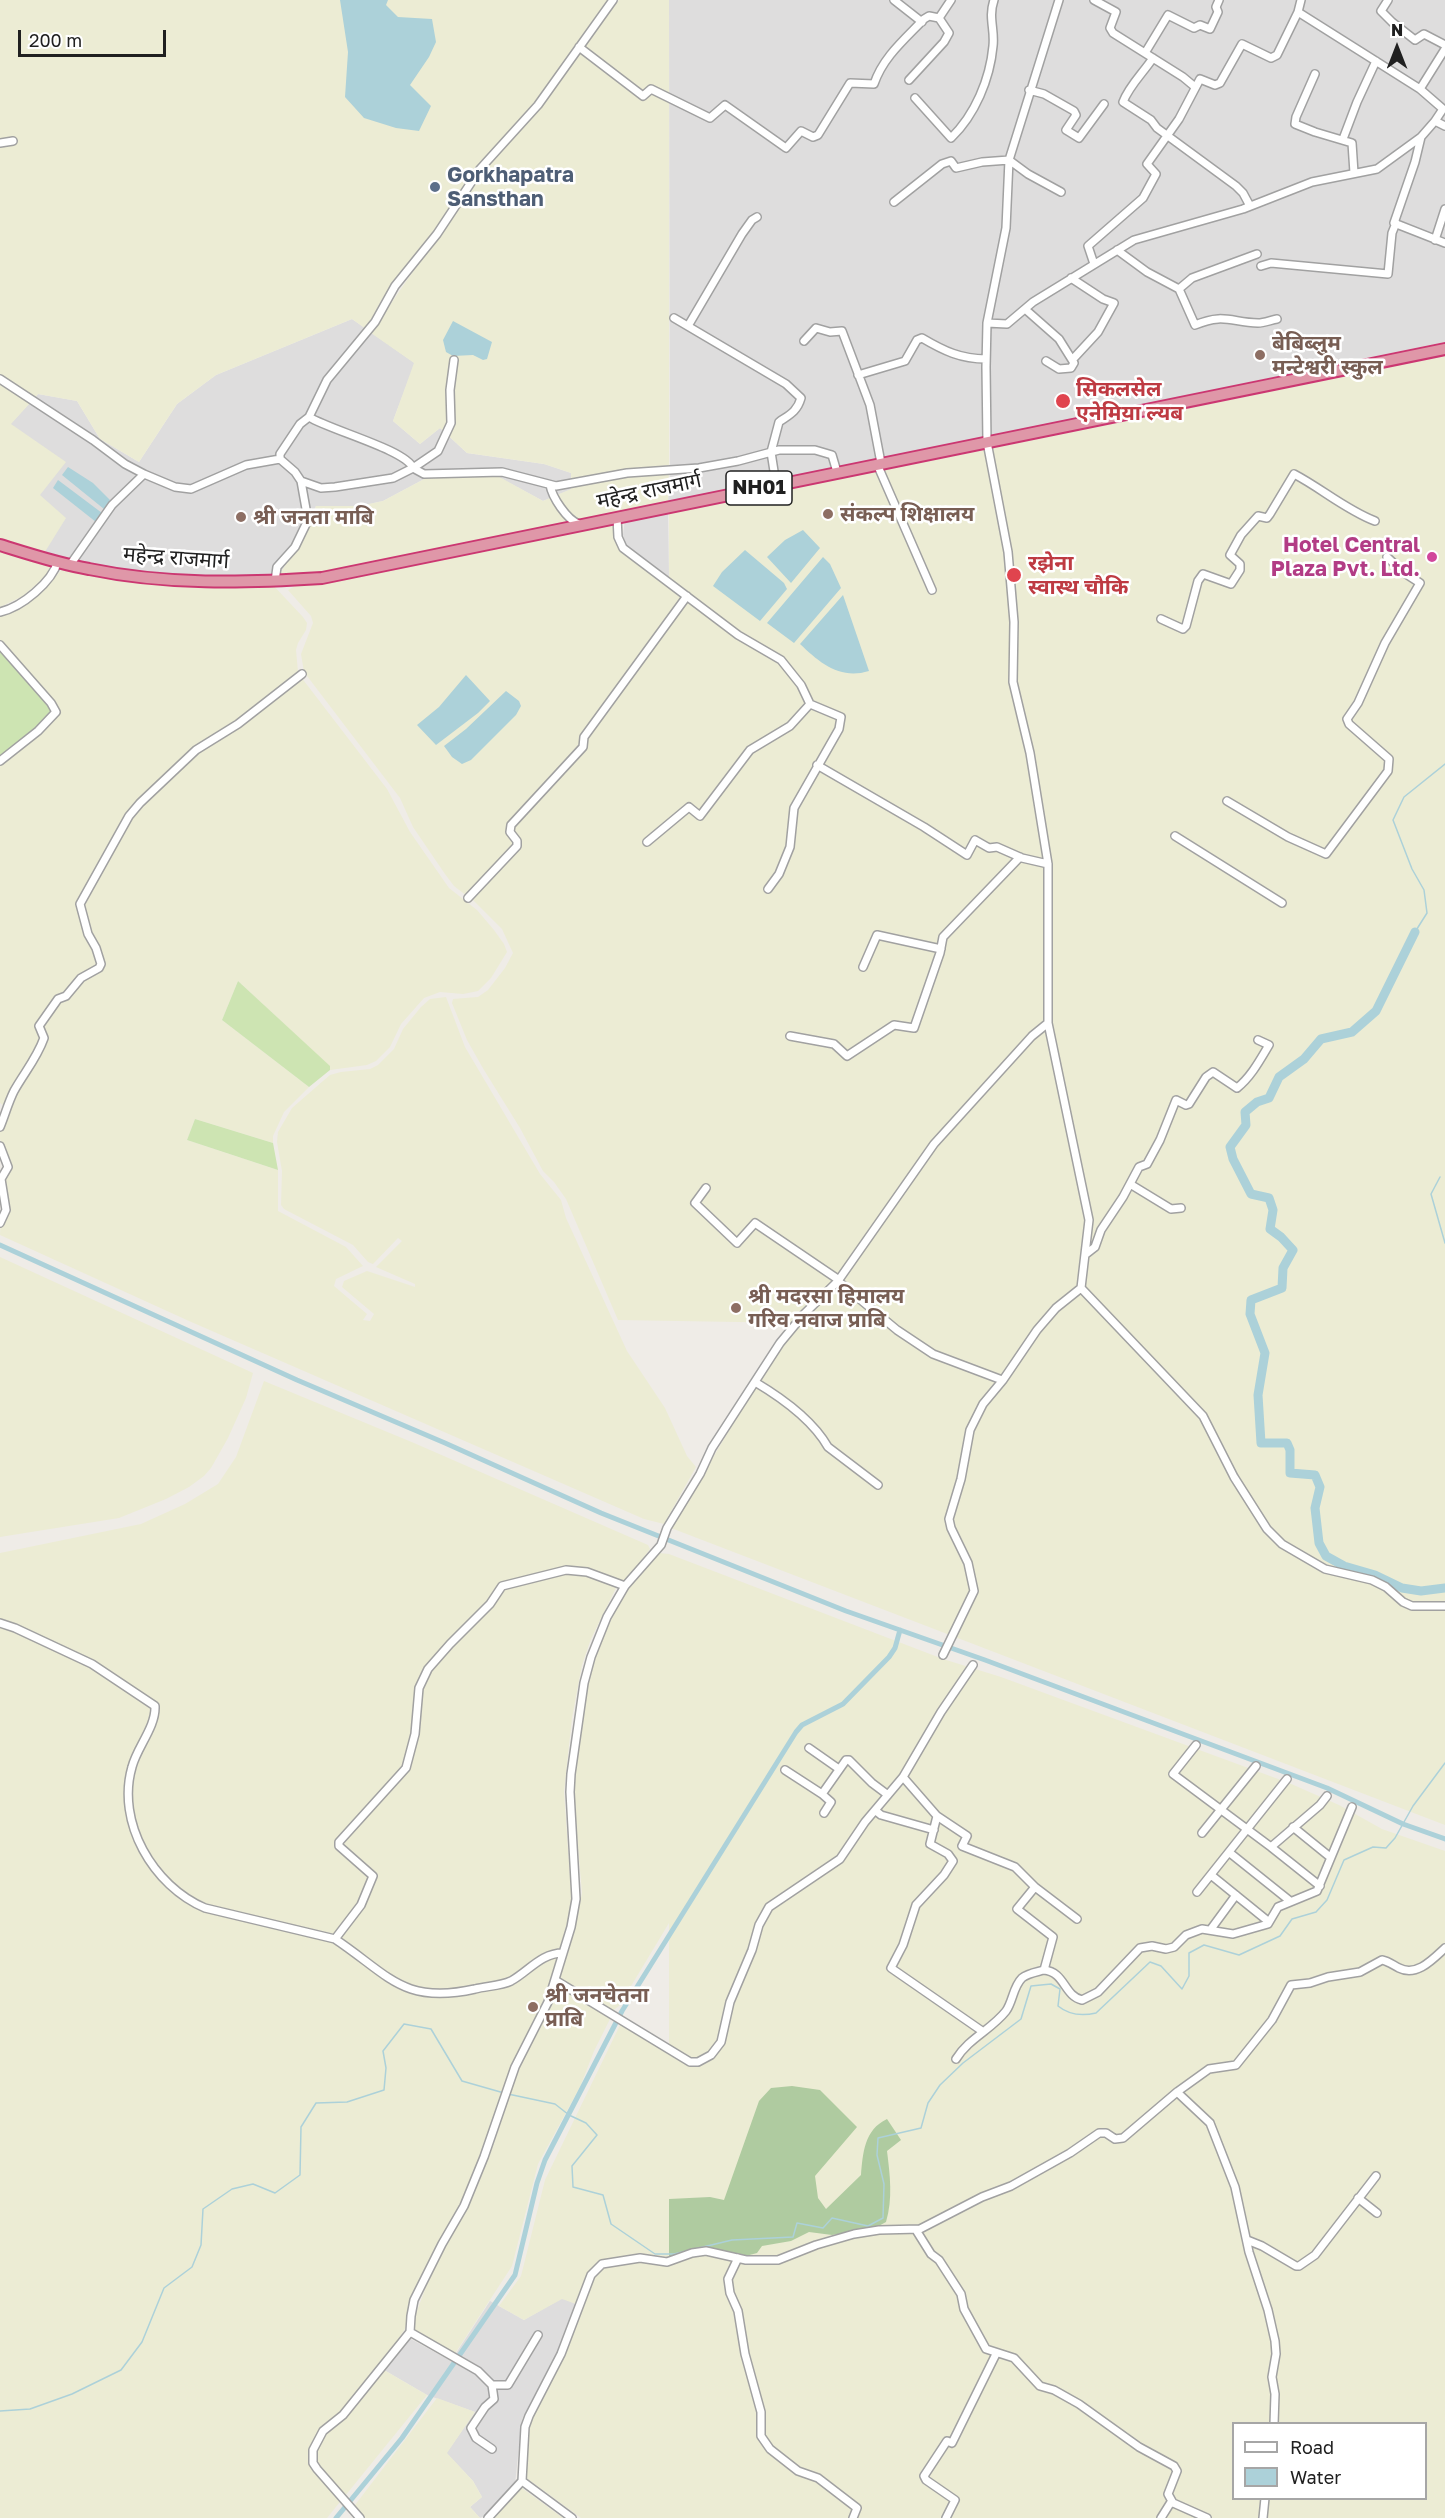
<!DOCTYPE html>
<html>
<head>
<meta charset="utf-8">
<style>
	body { margin:0 }
	#map { position:relative; width:1445px; height:2518px; overflow:hidden; background:#efece7; font-family:"Golos Text",sans-serif }
	canvas { display:block }
	.legend { position:absolute; left:1232px; top:2422px; width:195px; height:78px; box-sizing:border-box; background:#fff; border:2px solid #a6a6a6; margin:0; padding:8px 10px; list-style:none; font-size:18px; color:#202020 }
	.legend li { display:flex; align-items:center; gap:12px; height:30px }
	.legend b { width:30px; border:2px solid #a6a6a6 }
	.north { position:absolute; left:1367px; top:18px; width:60px; height:60px; -webkit-text-stroke:4px #fff; paint-order:stroke; rotate:0deg; font-size:16px; font-weight:700; line-height:24px; text-align:center; color:#202020 }
	.north::after { content:''; display:block; margin:auto; width:21px; height:27px; background:#202020; clip-path:polygon(50% 0,100% 100%,50% 72%,0 100%) }
	.scale { position:absolute; left:18px; top:30px; width:148px; height:27px; box-sizing:border-box; border:3px solid #202020; border-top:0; padding-left:8px; font-size:18px; line-height:21px; white-space:nowrap; color:#202020; -webkit-text-stroke:4px #fff; paint-order:stroke }
</style>
</head>
<body>
<div id="map">
<canvas width="1445" height="2518"></canvas>
<ul class="legend">
<li><b style="height:8px;background:#fff"></b>Road</li>
<li><b style="height:16px;background:#acd1d9"></b>Water</li>
</ul>
<div class="north">N</div>
<div class="scale">200 m</div>
</div>
<script>
const g = document.querySelector('canvas').getContext('2d');
g.lineJoin = 'round';
function fill(path, color) { g.fillStyle = color; g.fill(path, 'evenodd'); }
function trace(path, color, width, dash) { g.strokeStyle = color; g.lineWidth = width; g.lineCap = dash ? 'butt' : 'round'; g.setLineDash(dash || []); g.stroke(path); }
function drawText(font, color, halo, rows, align = 'center') {
  g.font = font + ' "Golos Text","Noto Sans Devanagari",sans-serif'; g.lineWidth = 5; g.setLineDash([]); g.textBaseline = 'middle'; g.strokeStyle = halo; g.fillStyle = color; for (const [text, x, y, turn = 0] of rows) {
    g.save(); g.translate(x, y); g.rotate((+turn || 0) * Math.PI / 180); g.textAlign = isNaN(turn) ? turn : align; if (halo) g.strokeText(text, 0, 0); g.fillText(text, 0, 0); g.restore();
  }
}
const residential = new Path2D(`
	M669 0H1445V342L668 502 670 473Z
	M352 319 415 363 393 421 420 444 440 428 467 453 544 464 571 473 572 489 543 501 493 474 428 477 383 501 360 506H316L304 536 279 575 248 578 157 575 77 563 43 555 40 495 10 424 38 394 77 401 100 439 139 462 177 404 216 375Z
	M668 510 669 577 631 550 626 545 623 535 625 519Z
	M562 2298 576 2304 552 2366 522 2419 515 2484 512 2490 491 2513 480 2518 470 2507 482 2497 473 2481 446 2453 475 2412 427 2395 384 2370 409 2338 451 2361 490 2301 524 2320Z`);
const farmland = new Path2D(`
	M0 0H610L528 112 481 161 437 229 382 299 366 329 352 319 216 375 177 404 139 462 100 439 77 401 38 394 34 399 0 377Z
	M619 0H669V465L625 471 571 482V473L544 464 467 453 440 428 420 444 393 421 414 363 371 333 407 280 467 197 482 171 541 106Z
	M1445 356V1825L671 1528 765 1370 799 1323 618 1320 566 1199 554 1182 543 1171 520 1128 484 1070 467 1040 452 1003 453 999 478 997 488 990 505 968 513 953 502 929 473 900V897L521 846 513 833V826L586 745 589 733 690 594 669 577V511L930 461Z
	M0 382 31 402 11 424 66 462 40 495 66 518 43 555 0 542Z
	M669 470 668 502 398 559 310 574 279 575 305 535 316 506H360L383 501 428 477 494 474 543 501 571 489V486L615 476Z
	M610 523 615 525 616 537 682 596 581 745 508 826 507 832 514 842V846L467 896 454 886 445 874 413 827 400 798 304 672 301 654 313 623 311 616 288 590 297 585 395 568Z
	M0 548 52 564 54 569 23 596 0 607Z
	M64 567 272 584 303 617 307 623 306 630 298 643 296 650 298 672 292 680 233 726 200 746 127 814 80 898 98 965 67 992 55 997 42 1014 36 1025 40 1043 3 1105 0 1103V762L56 716 0 642V617L26 605 44 590Z
	M301 677 387 789 410 832 449 888 477 910 494 930 504 944 507 952 491 978 478 991 463 994 440 992 424 998 401 1024 390 1047 376 1061 367 1065 330 1070 329 1066 238 981 222 1020 309 1087 284 1112 273 1136V1143L195 1119 187 1140 278 1170V1211L346 1247 363 1266 336 1279 334 1286 367 1314 363 1320 370 1321 374 1314 342 1287 344 1281 367 1271 415 1287V1284L376 1267 402 1241 398 1238 373 1264 368 1262 353 1245 284 1209 281 1205 282 1171 277 1142 278 1132 292 1108 323 1081 330 1075 341 1072 370 1069 378 1065 394 1049 403 1029 421 1007 430 999 446 997 465 1047 540 1174 561 1200 566 1218 627 1351 665 1408 687 1456 696 1467 664 1524 644 1519 189 1321 0 1235 3 1179 9 1163 0 1139V1132L15 1094 39 1055 42 1025 52 1009 83 979 103 968 83 908 84 901 98 876 135 812 154 792 198 752Z
	M0 1257 253 1373 246 1398 228 1438 211 1468 204 1476 189 1487 166 1499 119 1518 0 1537Z
	M264 1381 414 1443 648 1545 650 1549 629 1578 623 1582 564 1569 506 1581 424 1671 417 1684 414 1718 405 1762 399 1773 335 1843 337 1848 371 1877 358 1904 335 1934 218 1908 193 1899 166 1879 143 1845 130 1799 135 1764 157 1714V1704L101 1666 0 1621V1553L141 1524 185 1504 218 1484 236 1457Z
	M659 1553 669 1554 943 1659 1001 1677 1289 1783 1339 1805 1382 1829 1445 1851V2518H581L525 2477 528 2425 593 2276 602 2266 638 2261 664 2265 669 2263 668 2257 633 2254 597 2262 589 2273 576 2304 562 2299 524 2320 499 2306 521 2276 545 2180 622 2021 669 2051V1923L619 2006 612 2011 559 1979 576 1922 582 1893 573 1790 579 1722 587 1680 594 1657 622 1596ZM1234 2424H1426V2498H1234Z
	M569 1573 583 1574 617 1586 591 1639 582 1665 572 1718 564 1792 572 1905 560 1948 549 1951 509 1979 448 1992 417 1989 397 1980 381 1969 340 1937 366 1901 377 1879V1875L370 1868 341 1842 405 1775 410 1766 421 1712 422 1687 425 1678 441 1656 504 1587Z
	M0 1627 15 1630 94 1667 153 1708 130 1764 127 1780 136 1840 169 1887 189 1904 205 1911 336 1942 403 1989 421 1996H453L508 1985 522 1978 545 1960 555 1957 557 1959 549 1987 496 2108 469 2188 413 2293 405 2329 375 2374 353 2400 317 2432 311 2445 308 2454 309 2464 340 2502 327 2518H0Z
	M558 1985 609 2015 610 2019 594 2051 580 2087 538 2164 512 2266 454 2355 414 2331V2319L434 2265 472 2199 493 2146 519 2067 545 2018Z
	M384 2370 427 2395 345 2496 317 2467 315 2458 316 2448 322 2438 345 2416Z
	M437 2398 475 2412 447 2453 473 2481 482 2497 470 2507 480 2518H364L354 2508 355 2505Z
	M519 2487 522 2488 563 2518H492Z`);
const grass = new Path2D(`
	M0 648 53 709 45 720 0 758Z
	M238 981 330 1066V1070L309 1087 222 1020Z
	M195 1119 273 1143 278 1170 187 1140Z`);
const forest = new Path2D(`
	M792 2086 820 2090 857 2127 815 2176 818 2198 826 2209 861 2175C863 2153 864 2130 887 2119L901 2140 887 2151C890 2175 893 2199 886 2222L875 2228 832 2235 809 2232 791 2241 762 2246 757 2253 742 2257 720 2250 702 2249 669 2257V2199L710 2197 724 2200 759 2101 771 2088Z`);
const water = new Path2D(`
	M340 0H388L386 5 398 17 432 19 436 42 429 57 410 85 431 106 419 131 396 128 364 118 345 97 348 52Z
	M453 321 492 342 487 359 483 360 473 355 453 356 446 352 443 340Z
	M68 467 93 483 110 500 104 509 62 475Z
	M58 480 102 513 96 522 53 488Z
	M803 530 820 548 791 583 767 557 785 540Z
	M745 550 784 583 787 589 760 621 713 586 722 572Z
	M823 557 830 564 841 588 794 643 767 623Z
	M843 595 869 671C840 680 820 663 800 644Z
	M466 675 490 701 478 713 436 745 417 725 439 707Z
	M506 691 519 701 521 706 516 715 471 760 462 764 452 757 444 746 466 729Z`);
const stream = new Path2D(`
	M1415 932 1427 913 1424 890 1412 869 1393 820 1404 797 1445 764
	M1440 1177 1431 1194 1445 1243
	M508 2094 555 2104 569 2115 586 2123 597 2135 572 2166 573 2187 603 2195 611 2224 655 2254H674L732 2240 793 2237 797 2223 823 2228 832 2218 868 2226 883 2218 884 2184 877 2155 878 2138 921 2128 928 2103 940 2085 963 2063 1021 2019 1031 1986 1051 1984 1060 1989 1058 2006C1069 2015 1083 2016 1096 2013L1150 1962 1161 1966 1182 1989 1189 1976V1953L1204 1945 1239 1955 1280 1936 1292 1919 1316 1912 1327 1900 1344 1860 1373 1847 1386 1848 1395 1838 1413 1806 1445 1763
	M0 2411 30 2409 72 2394 121 2370 142 2342 164 2288 192 2267 201 2245 203 2209 232 2189 253 2184 275 2193 300 2175 301 2127 316 2103 347 2102 384 2090 386 2068 383 2051 404 2024 431 2029 462 2081 504 2093`);
const canal = new Path2D(`
	M0 1245 297 1380 445 1443 601 1513 846 1611 985 1660 1327 1788 1403 1824 1445 1839
	M336 2518 402 2438 515 2275 537 2183 545 2160 622 2011 796 1732 802 1725 843 1704 889 1657 895 1648 900 1630`);
const river = new Path2D(`
	M1415 932 1376 1011 1352 1032 1321 1039 1304 1059 1279 1077 1269 1098 1257 1102 1245 1112 1246 1125 1230 1147 1233 1159 1251 1194 1269 1198 1273 1210 1270 1229 1281 1237 1293 1250 1283 1268 1282 1288 1251 1300 1250 1314 1265 1353 1258 1395 1261 1443H1287L1290 1450V1473L1315 1475 1320 1487 1315 1508 1319 1543 1326 1556 1344 1566 1375 1575 1402 1588 1421 1591 1445 1588`);
const minor = new Path2D(`
	M894 0 922 22
	M1094 0 1116 12 1110 28 1113 33 1183 77 1195 87
	M1301 0 1298 12 1420 89
	M1388 0 1381 11 1392 22 1415 40 1424 34 1445 45
	M579 47 643 96 651 89 710 118 725 105 786 148 801 131 813 137 818 135 850 83 874 84C883 57 905 39 924 19L929 16 939 18 951 0
	M1445 49 1420 89 1443 109 1435 121 1445 126
	M1145 53 1168 15 1194 28 1200 25 1210 29 1218 12 1216 7 1219 0
	M1153 58C1143 73 1129 86 1123 102L1151 120 1157 128 1236 186 1243 193 1250 206
	M1315 74 1296 117 1295 124 1315 132 1352 143 1354 173
	M909 80 944 42 949 33 939 18
	M1029 90 1044 94 1074 111 1076 115 1066 130 1079 138 1104 104
	M915 98 951 138C975 115 990 79 993 46 995 29 988 18 994 0
	M1421 137 1415 162 1394 223 1445 243
	M1343 139 1357 102 1376 61
	M0 143 13 141
	M894 202 942 164 951 161 956 168 982 162 1009 160 1028 174 1061 192
	M1435 240 1445 209
	M1117 250 1147 272 1179 289 1192 278 1257 254
	M1094 264 1088 246 1143 198 1156 174 1147 164 1179 119 1200 79 1215 85 1220 83 1242 44 1271 58 1277 55 1298 12
	M1261 266 1271 263 1388 274 1392 233 1396 223
	M1071 278 1103 299 1114 303 1098 332 1073 359
	M1179 289 1195 325C1223 313 1231 322 1258 323 1264 323 1271 320 1277 319
	M1025 309 1059 339 1074 363 1071 368 1059 369 1046 361
	M674 318 786 384 801 398C797 412 789 415 779 422L771 452 776 484
	M987 323 1007 324 1033 302 1134 240 1243 209 1312 182 1377 169 1421 137 1435 121
	M688 326 742 234 752 220 757 217
	M804 341 816 328 830 332 842 331 870 405 881 463
	M454 360 450 390 451 423 438 451 413 468 424 474 502 472 556 486 627 473 699 468 738 461 779 450H815L832 455 837 472
	M858 375 905 361 917 340 922 338C944 351 961 359 986 359
	M0 379 93 440 125 464 144 474
	M309 417C330 430 406 450 413 468L393 478 335 487 321 488 301 481 295 472 280 459V454L300 424 309 417 327 380 375 322 395 286 437 234 480 169 538 105 613 0
	M877 464 932 590
	M550 485C552 497 567 520 579 524
	M617 517 618 537 623 548 738 635 781 660 801 685 810 704 841 717 839 729 794 808 790 847 779 874 768 889
	M70 565 112 505 144 474 175 487 191 489 246 465 280 459
	M275 581 277 567 295 547 308 520 301 481
	M0 612C22 607 52 582 58 561
	M1161 619 1183 629 1186 626 1198 581 1203 574 1231 584 1240 570V564L1230 555 1241 535 1258 516 1267 518 1270 514 1294 474C1321 488 1346 510 1375 521
	M0 645 51 703 56 712 38 731 0 761
	M817 765 924 827 967 855 975 840 989 848 997 847 1022 858 1048 864
	M1227 801 1288 837 1326 854 1388 771 1389 759 1349 724 1347 719 1358 703 1385 643 1420 583 1403 572 1387 557
	M1175 836 1282 903
	M647 842 689 807 700 816 750 750 790 726 810 704
	M468 898 517 846V841L510 832 511 825 583 747 584 737 687 596
	M863 967 877 935 941 949
	M1048 1023 1089 1220 1081 1288 1203 1416 1234 1477 1267 1529 1282 1544 1325 1569 1372 1580 1386 1587 1403 1602 1412 1606H1445
	M790 1036 834 1044 847 1056 894 1025 914 1028 940 953 943 937 1020 857
	M0 1127C5 1115 8 1103 14 1091 24 1073 37 1058 44 1038L39 1026 58 999 66 996 81 978 99 968 101 964 96 948 88 934 80 904 129 816 140 803 196 750 238 724 302 674
	M0 1146 8 1167 1 1179 6 1210 0 1223
	M1130 1184 1171 1209 1181 1208
	M706 1188 695 1203 737 1243 755 1223 839 1280
	M1086 1254 1095 1247 1101 1230 1123 1197 1139 1167 1147 1164 1160 1140 1176 1100 1186 1105 1189 1104 1206 1077 1213 1072 1237 1088C1251 1077 1260 1060 1269 1045L1258 1040
	M838 1281 897 1330 933 1354 1002 1380
	M755 1382C782 1398 812 1419 828 1447L878 1485
	M0 1623 15 1628 92 1664 155 1706C156 1727 137 1747 132 1767 116 1822 153 1886 205 1908L335 1939
	M943 1655 974 1591 968 1563 951 1528 949 1519 961 1479 970 1430 983 1404 1003 1380 1037 1330 1056 1308 1081 1288
	M1196 1745 1173 1774 1271 1847 1320 1886
	M809 1748 839 1769
	M785 1770 822 1794 846 1760H849L872 1783 888 1795
	M903 1777 937 1816 930 1844 948 1854 953 1861 944 1875 916 1905 903 1945 891 1968 982 2031
	M822 1794 831 1802 824 1813
	M876 1811 881 1815 934 1830
	M937 1816 967 1836 962 1846 1015 1867 1035 1887 1017 1909 1053 1937 1044 1970C1037 1972 1028 1973 1022 1978 1013 1987 1013 2001 1006 2011 991 2030 969 2038 956 2059
	M1293 1827 1330 1857
	M1202 1833 1256 1766
	M1271 1847 1320 1805 1327 1796
	M1230 1853 1290 1901
	M1211 1875 1269 1922
	M1035 1887 1077 1919
	M1197 1892 1287 1779
	M1211 1929 1236 1895
	M563 1953C541 1953 529 1971 511 1981 501 1986 486 1986 475 1989 403 2005 389 1975 335 1939L361 1905 373 1876 339 1846V1842L406 1768 415 1734 419 1688 428 1669 450 1644 490 1604 502 1586 566 1570 587 1572 625 1586
	M1044 1970C1065 1972 1064 1996 1082 2000L1098 1992 1140 1948 1152 1946 1166 1949 1174 1947 1186 1935 1202 1929 1233 1934 1268 1924 1278 1907 1317 1891 1352 1807
	M555 1980 690 2062H698L711 2055 721 2042 730 2002 752 1950 759 1925 769 1907 840 1859 865 1822 903 1777 941 1712 973 1665
	M1177 2092 1210 2123 1235 2187 1249 2252 1268 2310 1275 2341 1276 2354 1272 2377 1275 2394 1274 2424
	M1358 2198 1377 2213
	M916 2230 931 2254 939 2260 961 2294 964 2309 986 2349 1014 2358 1040 2386 1054 2390 1079 2404 1139 2447 1174 2466 1177 2471 1168 2494 1173 2503
	M1247 2240 1262 2246 1296 2266H1299L1315 2255 1376 2176
	M738 2258 728 2279 730 2293 738 2311 745 2354 761 2412V2436L770 2449 798 2471 818 2478 857 2508 853 2518
	M410 2332 478 2371 492 2385 494 2399 485 2407 471 2428 476 2438 492 2449
	M492 2385H508L538 2335
	M522 2481 525 2427 529 2416 561 2354 591 2275 602 2264 640 2258 667 2262 692 2253 706 2251 746 2260H778L816 2245 854 2234 879 2230 920 2229 982 2197 1011 2186 1070 2153 1099 2133H1106L1115 2139 1123 2138 1177 2092 1209 2069 1236 2065 1272 2020 1291 1985 1310 1983 1328 1977 1360 1972 1382 1960C1388 1961 1393 1965 1399 1968 1417 1977 1433 1959 1445 1948
	M360 2518 317 2469 313 2463V2450L323 2431 343 2415 410 2332 411 2316 414 2300 442 2244 464 2206 484 2157 515 2067 548 2002 571 1927 576 1899 570 1792 571 1774 584 1683 591 1657 607 1617 625 1586 661 1545 667 1528 700 1474 712 1448 780 1343 804 1314 838 1281 934 1144 1032 1036 1048 1023V864L1030 753 1013 682 1014 622 1008 552 987 442 986 367 987 323 1006 228 1009 160 1059 0
	M488 2518 522 2481 572 2518
	M946 2518 955 2500 926 2480 924 2476 947 2441 952 2443 996 2354
	M1161 2518 1171 2502 1207 2518
	M1263 2518 1265 2498`);
const highway = new Path2D(`
	M0 545C29 554 59 564 89 569 166 585 244 583 322 578L1445 349`);
const markers = [
	[435,187,6,"#5c6f8a"],
	[1260,355,6,"#8d6e63"],
	[1063,401,8,"#e0444e"],
	[828,514,6,"#8d6e63"],
	[241,517,6,"#8d6e63"],
	[1432,557,6,"#d1479c"],
	[1014,575,8,"#e0444e"],
	[736,1308,6,"#8d6e63"],
	[533,2007,6,"#8d6e63"]
];
const shields = [
	[759,488,66]
];
const shieldNames = [
	["NH01",759,488]
];
const serviceNames = [
	["Gorkhapatra",447,175],
	["Sansthan",447,199]
];
const educationNames = [
	["बेबिब्लुम",1272,343],
	["मन्टेश्वरी स्कुल",1272,367],
	["संकल्प शिक्षालय",840,514],
	["श्री जनता माबि",253,517],
	["श्री मदरसा हिमालय",748,1296],
	["गरिव नवाज प्राबि",748,1320],
	["श्री जनचेतना",545,1995],
	["प्राबि",545,2019]
];
const healthNames = [
	["सिकलसेल",1076,389],
	["एनेमिया ल्यब",1076,413],
	["रझेना",1028,563],
	["स्वास्थ चौकि",1028,587]
];
const streetNames = [
	["महेन्द्र राजमार्ग",649,491,-12],
	["महेन्द्र राजमार्ग",176,558,4]
];
const hotelNames = [
	["Hotel Central",1420,545],
	["Plaza Pvt. Ltd.",1420,569]
];
fill(residential, '#dedddd');
fill(farmland, '#ececd4');
fill(grass, '#cde4b2');
fill(forest, '#afcba0');
fill(water, '#acd1d9');
trace(stream, '#acd1d9', 1.5);
trace(canal, '#acd1d9', 5);
trace(river, '#acd1d9', 9);
trace(minor, '#a1a1a1', 10);
trace(highway, '#cb3771', 14);
trace(minor, '#fff', 7);
trace(highway, '#df97a8', 10);
for (const [x, y, r, color] of markers) { const dot = new Path2D(); dot.arc(x, y, r, 0, 2 * Math.PI); g.fillStyle = color; g.fill(dot); trace(dot, '#fff', 2); }
for (const [x, y, w] of shields) { const box = new Path2D(); box.roundRect(x - w / 2, y - 17, w, 34, 4.5); g.fillStyle = '#fff'; g.fill(box); trace(box, '#202020', 1.5); }
drawText('bold 20px', '#202020', null, shieldNames);
drawText('bold 21px', '#4e5e75', '#fff', serviceNames, 'left');
drawText('bold 21px', '#785e54', '#fff', educationNames, 'left');
drawText('bold 21px', '#be3a42', '#fff', healthNames, 'left');
drawText('21px', '#202020', '#fff', streetNames);
drawText('bold 21px', '#b23c85', '#fff', hotelNames, 'right');
</script>
</body>
</html>
